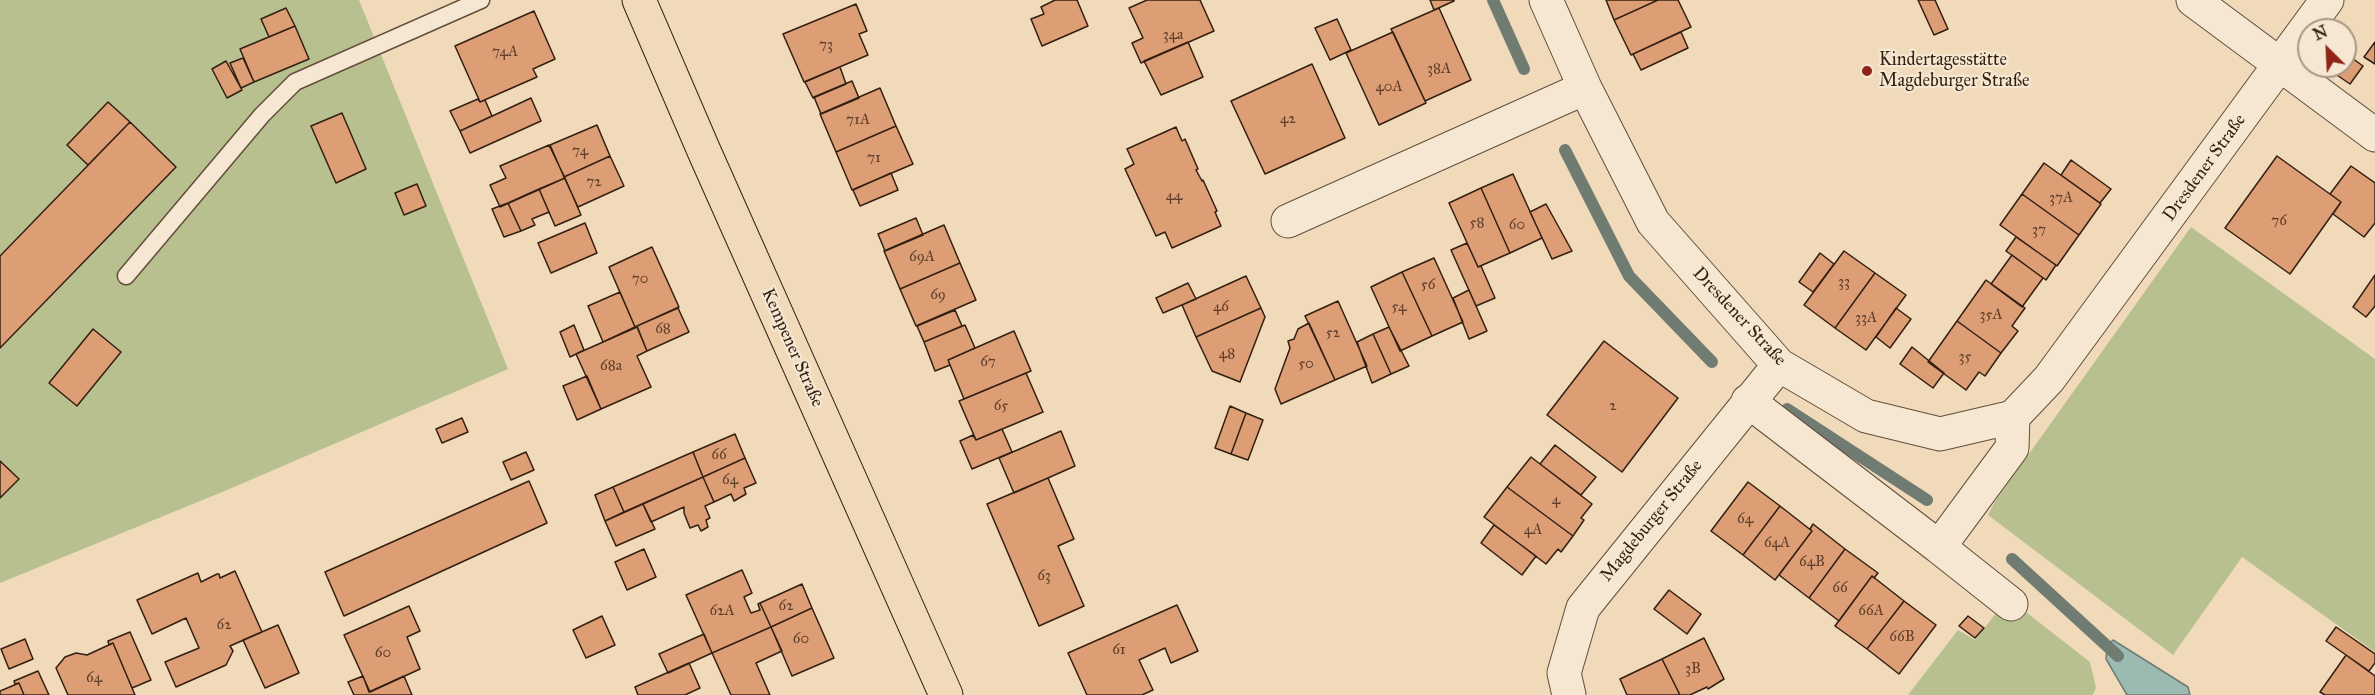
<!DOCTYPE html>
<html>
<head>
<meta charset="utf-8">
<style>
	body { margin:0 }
	#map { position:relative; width:2375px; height:695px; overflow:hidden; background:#f0daba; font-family:"IM FELL Great Primer",serif }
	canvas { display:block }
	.north { position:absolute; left:2297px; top:18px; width:60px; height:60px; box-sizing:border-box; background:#f5e7d2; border:2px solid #a79785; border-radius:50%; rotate:336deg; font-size:16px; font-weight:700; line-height:24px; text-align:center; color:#321f11 }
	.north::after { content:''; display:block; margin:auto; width:21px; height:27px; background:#8f2418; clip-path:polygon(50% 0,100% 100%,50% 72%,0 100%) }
</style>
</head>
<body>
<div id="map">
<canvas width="2375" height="695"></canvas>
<div class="north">N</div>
</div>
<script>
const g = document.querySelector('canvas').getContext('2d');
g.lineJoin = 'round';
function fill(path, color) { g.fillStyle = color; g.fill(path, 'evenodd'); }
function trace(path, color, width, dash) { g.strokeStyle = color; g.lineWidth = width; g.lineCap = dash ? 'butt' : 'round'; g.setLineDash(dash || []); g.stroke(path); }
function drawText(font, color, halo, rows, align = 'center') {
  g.font = font + ' "IM FELL Great Primer",serif'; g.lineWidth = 4.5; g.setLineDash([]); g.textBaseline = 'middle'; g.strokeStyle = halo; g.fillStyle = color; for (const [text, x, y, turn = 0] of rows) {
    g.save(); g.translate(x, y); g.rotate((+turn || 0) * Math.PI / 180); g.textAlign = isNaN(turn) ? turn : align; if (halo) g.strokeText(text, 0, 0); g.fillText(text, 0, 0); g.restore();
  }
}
const green = new Path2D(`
	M0 0H359L508 369 227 490 0 583Z
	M2191 227 2375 359V652L2242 557 2173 655 1988 515 1996 500Z
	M2008 598 2090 662 2096 688 2093 695H1908L1958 630 1975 640Z`);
const water = new Path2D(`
	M2113 640 2188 687 2190 695H2127L2106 659 2107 646Z`);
const stream = new Path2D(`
	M1493 0 1524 69
	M1565 150 1629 276 1712 362
	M1787 409 1927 500
	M2012 559 2118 656`);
const building = new Path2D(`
	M1055 0H1077L1088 26 1042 46 1031 19 1044 14 1041 7Z
	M1147 0H1200L1214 31 1141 63 1132 43 1143 38 1129 8Z
	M1430 0H1454V1L1434 10Z
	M1606 0H1658L1614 20Z
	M1658 0H1678L1691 27 1631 55 1614 20Z
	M1918 0H1935L1948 29 1934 35Z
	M856 4 867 31 859 34 868 55 804 82 783 34Z
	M286 8 295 26 269 37 261 19Z
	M1439 8 1471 80 1425 101 1391 29Z
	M534 11 555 59 533 69 537 77 480 102 455 46Z
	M1337 19 1351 50 1330 60 1315 28Z
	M295 26 309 59 254 82 240 49Z
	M1393 32 1426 103 1379 125 1346 53Z
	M1681 32 1688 48 1641 70 1633 54Z
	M1188 42 1203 77 1161 95 1144 61Z
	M2375 42V64L2364 57Z
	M2345 53 2363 66 2350 84 2331 71 2335 66H2345Z
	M243 58 254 82 241 88 230 63Z
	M226 61 242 90 227 98 212 69Z
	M1312 64 1345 138 1265 174 1231 101Z
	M840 67 846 84 813 98 805 82Z
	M852 81 859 98 821 114 814 97Z
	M880 88 896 126 836 152 820 114Z
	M531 98 541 121 470 153 460 131Z
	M478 99 480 102 485 100 492 116 460 131 450 111Z
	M108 102 130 122 88 165 67 145Z
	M342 113 366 169 336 183 311 126Z
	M130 122 176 167 0 348V256Z
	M597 125 610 156 564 177 550 145Z
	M896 126 913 164 852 190 836 152Z
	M1176 127 1182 141 1185 139 1198 169 1196 170 1202 181 1203 180 1217 211 1215 212 1221 226 1172 248 1165 232 1156 236 1125 169 1134 164 1127 149Z
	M549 145 565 178 500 207 490 185 506 178 500 166Z
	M610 156 624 186 578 207 564 177Z
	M2277 156 2341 202 2290 274 2225 228Z
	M2071 160 2111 189 2100 203 2061 175Z
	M2044 163 2101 204 2079 235 2022 194Z
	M2351 166 2375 183V223L2364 237 2333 214 2341 202 2330 194Z
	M891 173 898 190 860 206 853 190Z
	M1513 174 1542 238 1510 253 1481 188Z
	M565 178 581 215 555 226 539 189Z
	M417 184 426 206 404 215 395 193Z
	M1481 188 1510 253 1478 267 1449 203Z
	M539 189 549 212 532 219 535 225 521 231 508 203Z
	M2022 194 2079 235 2057 266 2000 225Z
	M508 203 521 231 504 237 492 209Z
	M1546 204 1572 251 1552 259 1530 212Z
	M916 218 923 235 885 251 878 234Z
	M585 223 597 253 551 273 538 243Z
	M944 225 960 263 900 289 884 251Z
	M2016 237 2056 265 2046 280 2006 251Z
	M1467 243 1478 267 1481 266 1495 298 1476 306 1451 250Z
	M652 247 679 307 635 327 609 267Z
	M1844 251 1875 273 1835 328 1804 305Z
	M1820 253 1834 264 1813 292 1799 282Z
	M2012 255 2043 278 2022 307 1991 284Z
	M1434 258 1463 322 1432 336 1402 272Z
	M960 263 976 300 916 326 900 289Z
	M1402 272 1432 336 1400 351 1371 287Z
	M1875 273 1906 295 1866 350 1835 328Z
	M2375 275V306L2366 317 2353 307Z
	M1246 276 1261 308 1196 337 1182 305Z
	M1986 280 2025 308 2012 326 2018 331 2001 353 1957 321Z
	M1188 283 1196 299 1163 313 1156 298Z
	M1469 290 1487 331 1469 339 1453 298Z
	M620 292 635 327 603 342 588 306Z
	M1338 301 1367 366 1335 380 1305 316Z
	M678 308 689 332 647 351 637 326Z
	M1261 308 1265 317 1240 382 1212 371 1196 337Z
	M1896 308 1911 319 1890 348 1876 337Z
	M955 310 962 326 924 342 917 326Z
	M1957 321 2001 353 1985 376 1979 372 1966 390 1928 362Z
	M1309 323 1335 380 1281 404 1275 389 1290 348 1288 341 1294 339 1298 329Z
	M574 325 584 350 570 357 560 332Z
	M965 325 975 348 948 360 950 365 935 371 924 342Z
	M637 327 647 351 637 356 651 387 601 409 576 354Z
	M1389 327 1409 366 1391 374 1373 334Z
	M93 329 121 352 77 406 49 383Z
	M1014 331 1031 371 964 399 948 360Z
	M1373 334 1391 374 1372 383 1357 342Z
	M1604 341 1678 398 1622 472 1547 415Z
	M1912 347 1944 373 1933 388 1900 364Z
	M1026 373 1043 412 976 440 959 401Z
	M587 376 601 409 577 420 563 386Z
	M1230 406 1246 413 1231 454 1215 448Z
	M1246 413 1263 420 1248 460 1231 454Z
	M462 418 468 432 442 443 436 429Z
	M1002 429 1012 452 972 469 960 441 973 435 976 440Z
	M1061 431 1075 466 1014 493 999 458Z
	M735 434 745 458 703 477 693 452Z
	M1555 445 1596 477 1581 495 1540 464Z
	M526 452 534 470 511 480 503 462Z
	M693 452 703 477 624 512 613 487Z
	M1531 457 1592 504 1581 518 1584 520 1573 536 1507 487Z
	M745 458 756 483 744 488 746 494 734 501 731 494 714 502 703 477Z
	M0 461 19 479 0 498Z
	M703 477 714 502 705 506 710 518 706 520 708 527 701 531 698 525 690 528 684 513V507L651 522 643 504Z
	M1048 478 1074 539 1058 546 1084 606 1039 626 987 504Z
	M529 481 547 523 344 616 325 572Z
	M1748 482 1780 506 1743 555 1711 531Z
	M613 487 624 512 605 521 595 495Z
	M1507 487 1573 536 1561 552 1558 549 1546 564 1484 517Z
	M643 504 655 529 616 546 605 521Z
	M1780 506 1812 531 1775 580 1743 555Z
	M1813 524 1845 549 1809 598 1779 575 1812 531 1810 529Z
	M1494 525 1536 556 1522 575 1481 543Z
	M644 549 656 577 627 590 615 562Z
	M1845 549 1878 573 1874 578 1872 576 1839 621 1809 598Z
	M742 570 752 593 744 597 751 613 760 610 758 604 760 603 771 627 712 653 686 595Z
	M235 571 262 632 230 646 233 651 226 665 176 687 165 662 199 648 186 618 152 634 137 600 198 573 201 582 217 574H219L220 578Z
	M1872 576 1904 601 1867 649 1835 626Z
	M802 584 812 608 771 627 760 603Z
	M1669 590 1701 614 1687 634 1654 609Z
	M1904 601 1936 625 1899 674 1867 649Z
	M1177 605 1198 651 1171 663 1165 648 1139 660 1153 690 1142 695H1087L1068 653Z
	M409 606 420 631 407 637 420 669 370 692 344 635Z
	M812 608 834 658 792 676 771 627Z
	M602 616 615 645 586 658 573 630Z
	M1968 616 1984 628 1975 638 1959 626Z
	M278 625 299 673 265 688 243 640Z
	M771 627 782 651 756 663 770 695H731L712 653Z
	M2336 627 2375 654V663L2369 671 2326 641Z
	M130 632 151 680 132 688 113 643 109 645 108 641Z
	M704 634 712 653 668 673 659 654Z
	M1704 638 1724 679 1708 689 1707 687 1690 695H1680L1662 659Z
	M25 639 33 659 9 669 1 649Z
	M113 643 135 695H68L56 668 65 657 76 653 87 655Z
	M2346 655 2375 676V695H2325L2320 692Z
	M1662 659 1680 695H1627L1620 679Z
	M689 663 700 688 685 695H638L635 687Z
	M38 671 49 695H24L19 683 15 684 14 681Z
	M363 676 369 692 404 676 412 695H354L348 682Z
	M19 683 24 695H0V691Z`);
const lane = new Path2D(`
	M126 276 262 115 295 82 481 0`);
const street = new Path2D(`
	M1546 0 1585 88 1653 222 1779 365 1866 416 1940 434 2013 417 2049 379 2327 0
	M2193 0 2375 135
	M1288 221 1585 88
	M1748 401 1939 547 2012 448 2013 417
	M1939 547 2011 604
	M1569 695 1564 673 1583 608 1779 365`);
const primary = new Path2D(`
	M639 0 704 151 946 695`);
const markers = [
	[1867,71,6,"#8f2418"]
];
const numberNames = [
	["34a",1173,35],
	["73",826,45],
	["74A",505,52],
	["38A",1439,69],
	["40A",1389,87],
	["42",1288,119],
	["71A",858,120],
	["74",580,151],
	["71",874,158],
	["72",594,182],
	["44",1174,196],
	["37A",2061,198],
	["76",2279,221],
	["58",1477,223],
	["60",1517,225],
	["37",2039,230],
	["69A",922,257],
	["70",640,279],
	["33",1844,282],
	["56",1428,285],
	["69",938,295],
	["46",1221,307],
	["54",1399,307],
	["35A",1991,315],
	["33A",1866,318],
	["68",663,329],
	["52",1333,333],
	["48",1227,354],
	["35",1965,357],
	["67",988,362],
	["50",1306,364],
	["68a",611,366],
	["65",1001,406],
	["2",1613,406],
	["66",719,455],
	["64",730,480],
	["4",1556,500],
	["64",1745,519],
	["4A",1533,530],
	["64A",1777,543],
	["64B",1812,562],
	["63",1044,576],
	["66",1840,588],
	["62",786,606],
	["62A",722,611],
	["66A",1871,611],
	["62",224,625],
	["66B",1902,637],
	["60",801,639],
	["61",1119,650],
	["60",383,653],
	["3B",1693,669],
	["64",94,678]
];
const poiNames = [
	["Kindertagesstätte",1879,61],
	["Magdeburger Straße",1879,82]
];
const streetNames = [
	["Dresdener Straße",2205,168,-54],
	["Dresdener Straße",1739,317,47],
	["Kempener Straße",792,348,66],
	["Magdeburger Straße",1652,521,-51]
];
fill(green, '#b8c090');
fill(water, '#9abab2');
trace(water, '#707c72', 1.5);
trace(stream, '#707c72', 12);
fill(building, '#dd9d75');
trace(building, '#321f11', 1.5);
trace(lane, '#624e3b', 19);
trace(street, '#624e3b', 35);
trace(primary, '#321f11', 35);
trace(lane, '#f5e7d2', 16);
trace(street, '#f5e7d2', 33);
trace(primary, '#f0daba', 33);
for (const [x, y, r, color] of markers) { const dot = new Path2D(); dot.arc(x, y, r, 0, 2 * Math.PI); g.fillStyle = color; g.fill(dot); trace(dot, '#f5e7d2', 2); }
drawText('15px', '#5d3e2a', null, numberNames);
drawText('18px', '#321f11', '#f5e7d2', poiNames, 'left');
drawText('18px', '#321f11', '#f5e7d2', streetNames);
</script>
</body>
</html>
